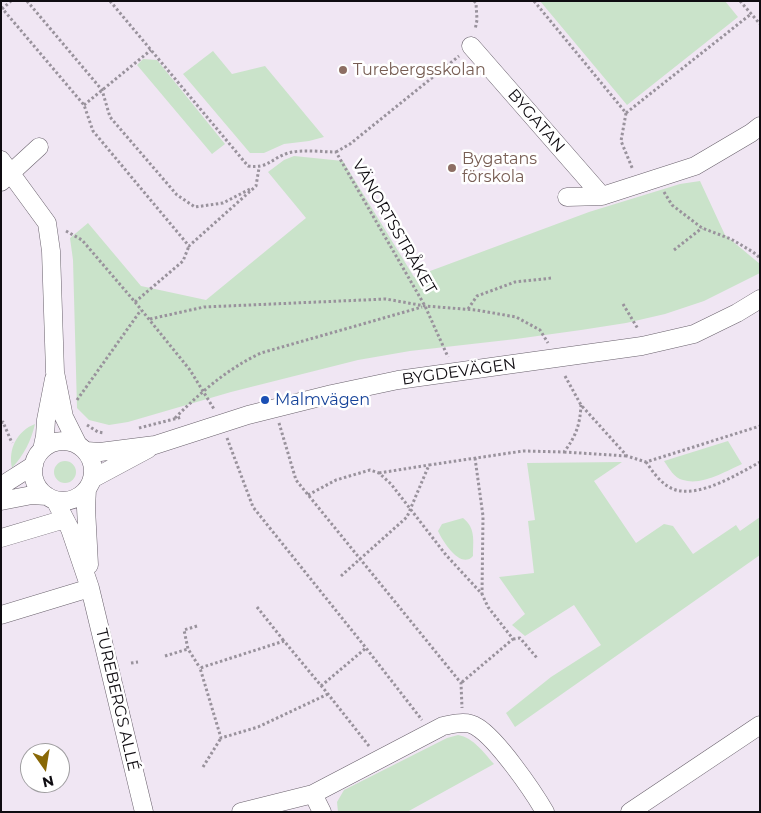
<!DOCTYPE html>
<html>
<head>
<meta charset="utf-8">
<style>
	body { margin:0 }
	#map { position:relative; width:761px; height:813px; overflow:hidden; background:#f0e6f3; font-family:Montserrat,sans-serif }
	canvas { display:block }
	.frame { position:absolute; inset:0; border:2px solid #0f0c11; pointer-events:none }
	.north { position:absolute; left:20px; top:743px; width:50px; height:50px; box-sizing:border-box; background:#fff; border:1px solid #9f9ea0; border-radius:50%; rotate:167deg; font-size:14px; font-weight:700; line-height:20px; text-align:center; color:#0f0c11 }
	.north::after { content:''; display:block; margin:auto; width:18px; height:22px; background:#896806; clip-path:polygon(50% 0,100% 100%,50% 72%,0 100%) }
</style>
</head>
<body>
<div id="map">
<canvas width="761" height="813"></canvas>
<div class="frame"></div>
<div class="north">N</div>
</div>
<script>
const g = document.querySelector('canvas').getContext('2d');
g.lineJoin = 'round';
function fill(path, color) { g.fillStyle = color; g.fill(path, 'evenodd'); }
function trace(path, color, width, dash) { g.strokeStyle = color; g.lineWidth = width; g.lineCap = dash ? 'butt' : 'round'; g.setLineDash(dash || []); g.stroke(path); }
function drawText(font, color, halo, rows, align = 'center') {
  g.font = font + ' Montserrat,sans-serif'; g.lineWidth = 5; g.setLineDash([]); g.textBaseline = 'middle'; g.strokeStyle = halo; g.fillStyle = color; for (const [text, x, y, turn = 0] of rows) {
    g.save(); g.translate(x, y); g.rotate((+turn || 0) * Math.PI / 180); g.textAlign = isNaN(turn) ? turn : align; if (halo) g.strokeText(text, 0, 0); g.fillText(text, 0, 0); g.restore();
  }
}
const green = new Path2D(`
	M540 1H725L738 17 627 105Z
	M213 51 232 74 265 66 324 137 309 141 284 144 264 153H250L183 74Z
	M143 59 157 60 225 144 212 154 137 65Z
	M294 156 343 161 414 277 589 212 680 184 700 181 725 235 760 264V273L704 301 665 314 626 323 581 330 516 339 410 351 358 360 231 392 128 422 109 425 89 420 77 408 73 260 70 238 88 223 141 286 206 300 306 218 268 172 284 160Z
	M35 424C31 441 24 455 12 468 8 449 17 431 35 424Z
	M728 441 742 464C726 471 702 486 683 480 674 478 669 468 664 461Z
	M54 472a11 11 0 1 1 22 0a11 11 0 1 1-22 0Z
	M622 462 594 481 636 543 664 524 673 526 693 554 736 525 740 531 760 517V555L515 727 506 713 551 677 601 645 574 605 525 636 512 625 525 614 499 577 534 573 528 521 535 520 527 463Z
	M463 518C476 528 473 541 473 556 461 570 443 542 438 531L442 524Z
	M458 735C474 738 483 752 494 764L407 812H338L337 802 344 790 447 738Z`);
const path = new Path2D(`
	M27 1 102 90 110 117 177 195 195 207 223 203 252 188
	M110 1 248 166C268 169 272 158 288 153 303 149 321 152 336 152L425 306 448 357
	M474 1 476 3 477 20 475 30
	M534 1 626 113 751 14
	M740 1 760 24
	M1 7 84 105 93 131 189 246 256 186 259 168
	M2 9 11 1
	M84 105 151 50
	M626 113 621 141 633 170
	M336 152 350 144 459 56
	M664 192 672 205 702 228 731 239 753 252 760 258
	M66 231 82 240 135 302 190 370 214 409
	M674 250 702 228
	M135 302 183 261 189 246
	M623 304 638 329
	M468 309 477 296 515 282 552 278
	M150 319 204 307 386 299 425 306 476 310 516 317 540 330 548 343
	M565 376 581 405 627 456 646 462 760 426
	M77 400 141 310
	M175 418C201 392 227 369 261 353L422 307
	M1 423 3 422 12 443
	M279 423 296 480 461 683 462 708
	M87 425 98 432 104 433
	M139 428 182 417
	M227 438 253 507 366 648 422 720
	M564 452 627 456
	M475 458 483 516 482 594
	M646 462C653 472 661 484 673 489 698 499 738 474 760 462
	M379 473 429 465
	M308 495 336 480 370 470 379 473 391 484 446 555 482 594 488 607 513 639 461 683
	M341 576 407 517 429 465 523 451 564 452C576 436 580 425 581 405
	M257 607 284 641
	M197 626 184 630 188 649 200 668
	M513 639 520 638 537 658
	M165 656 188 649
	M131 663 138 662
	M321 686 366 648
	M328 694 258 727 221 738 200 668 284 641 328 694 369 746
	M203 767 221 738`);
const minor = new Path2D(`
	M471 46 602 196
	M1 160 47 223 51 251 55 372 64 417 78 445
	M1 182 39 147
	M567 197 602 196 695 166 751 133 760 126
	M33 471a30 30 0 1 1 60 0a30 30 0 1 1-60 0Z
	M42 450 45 436 46 420 54 379
	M86 451 100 452 155 445 248 415 332 394 398 380 642 346 694 334 737 313 760 299
	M92 479 148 449
	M1 486 34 465
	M87 489 86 508 89 565
	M55 500 70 529 90 588 144 812
	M1 501 32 495 47 496
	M1 538 65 519
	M1 615 90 588
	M313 794 322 812
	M241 812 313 794 443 726C454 724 467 720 477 727 497 739 533 791 545 812
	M630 812 760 725`);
const markers = [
	[343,70,5,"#8d6e63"],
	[452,168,5,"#8d6e63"],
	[265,400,5,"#1a4fb4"]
];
const educationNames = [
	["Turebergsskolan",353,70],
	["Bygatans",462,159],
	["förskola",462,177]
];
const streetNames = [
	["BYGATAN",536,121,49],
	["VÄNORTSSTRÅKET",394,227,60],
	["BYGDEVÄGEN",459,372,-8],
	["TUREBERGS ALLÉ",117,700,77]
];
const transitNames = [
	["Malmvägen",275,400]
];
fill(green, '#cae3ca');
trace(minor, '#69616c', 19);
trace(path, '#99929c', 3, [2.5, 2.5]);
trace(minor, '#fff', 18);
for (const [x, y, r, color] of markers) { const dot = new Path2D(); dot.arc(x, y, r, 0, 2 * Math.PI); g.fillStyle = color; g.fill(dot); trace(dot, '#fff', 2); }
drawText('16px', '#785e54', '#fff', educationNames, 'left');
drawText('16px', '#0f0c11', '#fff', streetNames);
drawText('16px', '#164399', '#fff', transitNames, 'left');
</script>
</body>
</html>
